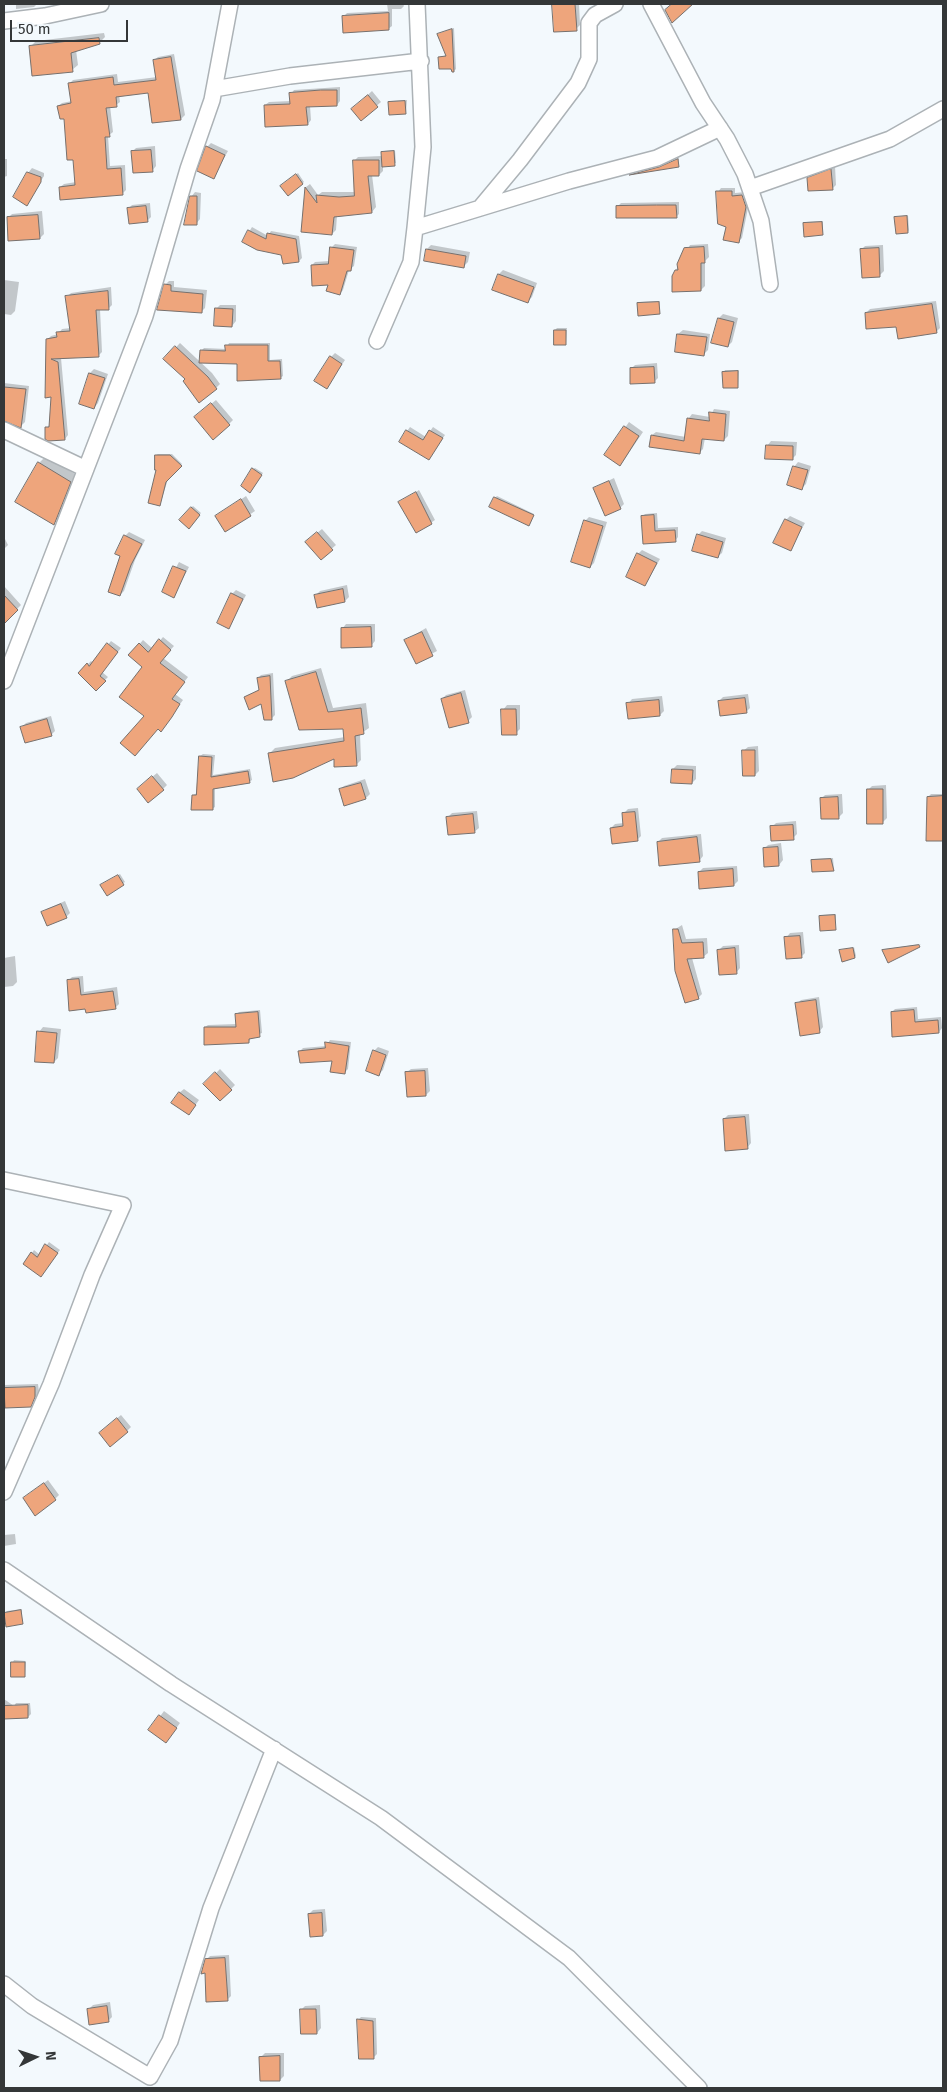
<!DOCTYPE html>
<html>
<head>
<meta charset="utf-8">
<style>
	body { margin:0 }
	#map { position:relative; width:947px; height:2092px; overflow:hidden; background:#f3f9fd; font-family:"Fira Sans",sans-serif }
	canvas { display:block }
	.frame { position:absolute; inset:0; border:5px solid #343738; pointer-events:none }
	.north { position:absolute; left:10px; top:2032px; width:50px; height:50px; -webkit-text-stroke:4px #f3f9fd; paint-order:stroke; rotate:86deg; font-size:14px; font-weight:700; line-height:20px; text-align:center; color:#343738 }
	.north::after { content:''; display:block; margin:auto; width:18px; height:22px; background:#343738; clip-path:polygon(50% 0,100% 100%,50% 72%,0 100%) }
	.scale { position:absolute; left:10px; top:20px; width:118px; height:22px; box-sizing:border-box; border:2px solid #343738; border-top:0; padding-left:6px; font-size:15px; line-height:18px; white-space:nowrap; color:#343738; -webkit-text-stroke:4px #f3f9fd; paint-order:stroke }
</style>
</head>
<body>
<div id="map">
<canvas width="947" height="2092"></canvas>
<div class="frame"></div>
<div class="north">N</div>
<div class="scale">50 m</div>
</div>
<script>
const g = document.querySelector('canvas').getContext('2d');
g.lineJoin = 'round';
function fill(path, color) { g.fillStyle = color; g.fill(path, 'evenodd'); }
function trace(path, color, width, dash) { g.strokeStyle = color; g.lineWidth = width; g.lineCap = dash ? 'butt' : 'round'; g.setLineDash(dash || []); g.stroke(path); }
const shadow = new Path2D(`
	M16 4H37L34 7 16 9Z
	M387 4H403L404 6 401 9H392V26L388 29 344 16 347 13 388 11Z
	M554 4H579L580 25 576 29 555 31Z
	M454 28 456 69 454 71 440 57 447 55 440 33Z
	M104 33 105 37 99 43 76 50 78 65 72 70 30 47 36 41Z
	M174 54 185 115 181 119 153 121 150 91 119 95 120 102 116 105 110 106 113 132 108 136 110 166 125 165 126 190 122 194 60 187 64 184 76 182 74 158 65 117 58 106 62 103 72 101 69 84 73 80 117 74 118 82 157 77 154 60 158 57Z
	M340 87V101L337 105 310 106 311 120 308 124 265 105 269 102 291 101V94L294 90Z
	M372 91 381 102 361 119 357 105Z
	M407 100 406 112 390 103 391 101Z
	M211 143 228 151 213 178 207 147Z
	M155 146 156 166 152 171 132 152 136 148Z
	M395 150 396 163 383 166V171L379 175H372L376 207 372 212 337 215 336 230 332 234 303 231 306 187 310 184 318 195 322 192H355L354 161 358 157 382 156 384 151Z
	M679 158 678 166 636 173 662 166Z
	M4 159H7V176L4 177Z
	M835 166 836 185 832 189 809 178 813 174Z
	M32 168 44 173V176L27 204 28 173Z
	M298 173 304 182 288 194 283 185Z
	M721 188H735V193L746 192 749 203 742 238 738 242 727 226 718 192Z
	M195 192 201 193 200 219 196 224 191 197Z
	M679 202V214L676 217 618 206 621 203Z
	M150 203 151 217 147 221 128 209 132 205Z
	M42 211 44 234 40 238 10 240 8 218 12 214Z
	M908 215 909 230 908 232 896 217Z
	M823 221V234L804 224 806 222Z
	M252 227 268 236 271 231 299 236 302 258 299 261 284 263 283 254 243 242Z
	M335 244 357 247 354 266 349 270 343 290 340 294 312 265 315 262 330 261 332 247Z
	M708 244 709 257 705 261V286L701 290 676 270 690 245Z
	M431 245 470 252 468 262 464 266 427 249Z
	M883 245 884 271 880 275 861 250 865 246Z
	M503 270 537 283 532 297 527 302 499 274Z
	M4 280 19 282 15 311 11 315 4 314Z
	M169 281H174V287L207 290 205 308 201 312 158 309 165 285Z
	M111 287 112 305 108 309H100L102 352 98 356 61 358 68 435 65 439 47 428 50 424 53 396 47 340 51 336 58 334 62 329 71 328 67 297 71 293Z
	M660 301 659 313 638 304 640 302Z
	M936 301 940 328 936 332 897 325 866 313 870 309Z
	M220 305H236V321L232 326 216 309Z
	M723 314 738 318 732 342 728 346 719 318Z
	M557 328H567L566 343 555 330Z
	M683 330 710 334 708 350 704 354 678 334Z
	M180 343 212 373 220 384 216 388 187 379 165 359Z
	M229 343H270V360L282 359 283 376 280 378 201 351 204 348 226 349Z
	M335 353 345 360 327 387 331 357Z
	M657 363 658 378 654 382 631 369 635 365Z
	M94 369 108 374 98 403 94 408 90 373Z
	M725 370H739L738 387 724 372Z
	M4 383 29 386 25 422 21 426 8 420 4 421Z
	M216 400 233 420 229 424 200 413Z
	M714 409 730 411 728 436 724 440 705 438 703 449 699 453 652 435 656 432 686 437 689 418 692 414 710 417Z
	M629 422 643 432 624 460 606 455Z
	M410 427 426 437 433 427 445 435 429 458 400 441Z
	M771 441 797 442 796 455 792 459 767 446Z
	M158 454H172L182 464 168 479 160 505 156 455Z
	M45 457 77 475 60 517 54 523 39 463Z
	M798 462 811 466 806 484 802 488 794 467Z
	M255 468 263 473 252 490 253 469Z
	M614 478 624 504 620 508 594 488Z
	M419 490 435 520 417 532 399 503Z
	M246 496 255 511 226 531 217 516Z
	M497 496 534 514 530 523 495 498Z
	M193 506 201 513 188 527 180 520Z
	M657 513 658 528 678 527V537L675 541 644 543 642 517 645 514Z
	M790 516 805 523 790 550 786 520Z
	M589 517 607 522 594 563 590 567 585 521Z
	M322 529 336 545 321 558 311 538Z
	M702 531 726 538 722 553 717 557 698 535Z
	M129 532 145 540 135 560 124 591 120 595 121 556 125 536Z
	M4 537 8 545 4 549Z
	M642 550 660 559 645 585 638 554Z
	M179 562 189 567 174 596 163 592Z
	M347 585 349 597 345 601 316 595 320 591Z
	M4 586 21 605 7 619 4 616Z
	M236 590 246 595 229 627 232 594Z
	M346 624H375V641L371 646 342 629Z
	M426 628 437 651 416 662 406 640Z
	M163 637 174 646 163 658 188 677 175 694 183 700 164 726 145 716 144 666 130 655 143 640 153 649Z
	M111 641 121 648 102 672 108 677 96 689 79 673 91 661 93 663Z
	M321 668 333 708 366 703 369 728 360 734 361 760 356 765 335 757 270 753 275 748 345 737 344 728 287 681 292 676Z
	M273 673 275 715 272 718 262 703 245 697 260 689 258 678 261 675Z
	M465 690 472 717 468 721 442 699 446 695Z
	M748 694 750 708 746 712 719 701 723 697Z
	M662 696 664 711 660 715 628 704 632 699Z
	M507 705H520V729L516 733 503 710Z
	M51 716 55 731 51 735 22 727 26 723Z
	M758 746 759 771 755 775 743 751 748 747Z
	M203 754 215 755 213 775 250 769 252 780 249 782 215 788V807L212 809 193 795 197 793 200 756Z
	M677 765 696 766V779L692 783 673 769Z
	M157 773 167 785 163 789 142 785Z
	M365 779 370 794 366 798 345 804 340 790 344 786Z
	M886 785 887 818 883 822 868 790 872 786Z
	M842 794 843 813 839 817 821 799 825 795Z
	M931 794H943V838L941 840 928 797Z
	M638 808 641 836 637 840 611 828 615 824 624 823 623 814 628 809Z
	M477 811 479 828 474 832 448 817 452 813Z
	M796 821 797 834 793 838 772 827 776 823Z
	M701 834 703 856 699 861 658 842 662 838Z
	M781 843 783 860 779 865 764 849 768 845Z
	M833 858 834 870H813L814 859Z
	M737 866 738 881 734 885 699 872 703 868Z
	M120 874 125 882 107 894 104 884Z
	M65 901 70 913 66 917 43 913 47 909Z
	M836 914 835 929 820 916 822 915Z
	M682 925 686 939 707 938 708 953 703 957 692 958 702 994 698 998 674 930Z
	M803 932 805 953 801 957 786 938 790 933Z
	M921 944 889 962 883 950 885 949Z
	M739 945 740 968 736 973 719 950 723 946Z
	M854 947 856 956 855 957 841 950Z
	M15 956 17 982 13 986 4 987V958Z
	M83 976 84 992 117 987 119 1004 115 1008 87 1012 68 981 72 977Z
	M819 997 823 1027 819 1032 797 1004 801 1000Z
	M917 1007 918 1019 941 1017 942 1028 939 1032 893 1036 892 1012 895 1009Z
	M260 1010 262 1033 251 1037 249 1042 205 1027 208 1025 237 1024 236 1015 239 1012Z
	M43 1027 61 1029 58 1058 54 1062 39 1032Z
	M330 1040 351 1042 348 1069 344 1073 333 1060 300 1051 303 1048 326 1046Z
	M378 1047 389 1051 383 1070 379 1074 374 1051Z
	M428 1068 430 1091 426 1095 406 1073 411 1069Z
	M220 1069 235 1085 220 1100 205 1084Z
	M184 1089 199 1100 189 1114 179 1093Z
	M749 1114 751 1143 747 1148 724 1119 728 1115Z
	M49 1242 60 1250 43 1273 32 1253 34 1250 40 1255Z
	M38 1384 39 1392 30 1406 4 1407V1385Z
	M121 1415 131 1427 127 1431 104 1429Z
	M48 1480 59 1495 55 1499 28 1495Z
	M15 1534 16 1544 4 1546V1535Z
	M22 1609V1623L5 1613 7 1611Z
	M14 1660 26 1661 25 1676 13 1662Z
	M4 1699 14 1706 16 1703H30L31 1714 28 1717 4 1718Z
	M164 1711 180 1723 170 1737 150 1730Z
	M325 1909 327 1931 323 1935 309 1914 313 1910Z
	M229 1955 231 1996 227 2000 206 1960 210 1956Z
	M110 2002 112 2017 108 2021 89 2009 93 2005Z
	M320 2005 321 2028 317 2033 301 2010 305 2006Z
	M361 2017 376 2018 377 2054 374 2057 358 2020Z
	M265 2053H284V2076L280 2080 261 2057Z`);
const building = new Path2D(`
	M552 4H575L577 31 554 32Z
	M672 4H693L672 23 665 10Z
	M389 13V30L343 33 342 16Z
	M452 29 454 72H452L451 69H439L438 57 446 56 437 34Z
	M99 38 100 44 71 53 73 72 32 76 29 46Z
	M171 57 181 120 152 123 148 93 116 97 117 107 106 108 110 137H105L107 169 121 168 123 195 60 200 59 187 75 185 73 160H67L64 119H60L57 106 71 103 68 83 113 77 114 85 156 80 153 60Z
	M321 90H337V106L306 107 308 125 265 127 264 105 290 104 289 93Z
	M368 95 378 107 361 121 351 109Z
	M405 101 406 114 389 115 388 102Z
	M206 146 225 155 214 179 197 171Z
	M151 150 153 172 133 173 131 151Z
	M394 151 395 166 382 167 381 152Z
	M678 159 679 167 629 175 659 167Z
	M353 160H379V176H368L372 213 334 217 332 235 301 232 305 187 317 203 316 195 339 197 354 196Z
	M831 169 833 190 808 191 807 178Z
	M27 172 41 177V182L27 206 13 197Z
	M296 174 303 184 288 196 280 186Z
	M716 191H732V196L742 195 746 207 739 243 723 240 726 227 718 224Z
	M190 196H197V225H184Z
	M657 205H676L677 218H616V206Z
	M146 206 148 222 129 224 127 208Z
	M38 215 40 239 8 241 7 217Z
	M907 216 908 233 896 234 894 217Z
	M822 222 823 235 804 237 803 223Z
	M248 230 266 239 267 233 296 239 299 262 283 264 281 255 257 250 242 242Z
	M330 247 354 250 351 271H347L340 295 326 291 328 285 312 286 311 265 328 264Z
	M704 247 705 263H701V291L672 292V276L675 270H678L677 264 684 248Z
	M879 248 880 277 862 278 860 249Z
	M426 249 466 256 464 268 424 261Z
	M498 274 534 287 528 303 492 290Z
	M164 284 171 285V291L203 294 202 313 157 310Z
	M108 291 109 310H96L99 357 51 359 58 362 65 440 48 441 45 439V427H49L51 397 45 398 46 339 57 337 56 332 70 331 65 296Z
	M659 302 660 314 638 316 637 303Z
	M932 304 937 333 898 339 896 327 866 329 865 313Z
	M215 308 233 309 232 327 214 326Z
	M718 318 734 322 728 347 711 343Z
	M554 330H566V345H554Z
	M677 334 707 337 704 356 675 352Z
	M225 345H268V361H280L281 379 237 381V364L199 363 200 350 225 351Z
	M175 346 208 377 217 389 199 403 183 381 185 379 163 359Z
	M330 356 342 364 327 389 314 381Z
	M654 367 655 383 630 384V368Z
	M738 371V388H723L722 372Z
	M89 373 105 378 94 409 79 404Z
	M4 387 26 389 21 428 4 421Z
	M211 403 230 425 213 440 194 417Z
	M709 412 726 414 724 441 702 439 700 454 649 447 651 435 684 441 687 418 709 421Z
	M624 426 639 436 620 466 604 455Z
	M406 430 423 440 429 430 443 438 429 460 399 442Z
	M766 445 793 446V460L765 459Z
	M155 455H170L182 466 166 482 160 506 148 503 156 470H155Z
	M38 462 71 482 54 525 15 502Z
	M793 466 808 470 802 490 787 485Z
	M252 468 262 475 250 493 241 486Z
	M609 481 621 509 605 516 593 488Z
	M416 492 432 524 416 533 398 502Z
	M494 497 534 515 529 526 489 507Z
	M241 499 251 516 225 532 215 516Z
	M191 507 200 515 189 529 179 520Z
	M654 515 655 531 675 530 676 542 643 544 641 516Z
	M785 519 802 527 791 551 773 543Z
	M584 520 603 526 590 568 571 562Z
	M317 532 333 550 321 560 305 542Z
	M697 534 723 542 718 558 692 551Z
	M124 535 142 544 131 565 120 596 108 592 120 556 115 554Z
	M637 553 657 563 645 586 626 577Z
	M173 566 186 571 174 598 162 592Z
	M343 589 345 602 317 608 314 595Z
	M231 593 243 599 229 629 217 623Z
	M4 595 18 610 4 624Z
	M371 627 372 647 341 648V628Z
	M422 632 433 656 416 664 404 640Z
	M159 639 171 650 160 663 185 682 172 699 180 704 172 717 161 732 158 729 135 756 120 743 144 716 119 697 142 667 128 655 139 643 148 652Z
	M107 643 118 652 100 676 106 681 96 691 78 673 87 663 89 666Z
	M316 672 328 712 361 708 364 734 355 736 357 766 334 767V759L293 778 273 782 268 753 344 741 343 729 299 730 285 681Z
	M270 676 272 720H264L261 704 249 710 244 697 259 690 257 678Z
	M461 693 469 723 449 728 441 699Z
	M745 698 747 713 720 716 718 701Z
	M659 700 660 716 628 719 626 703Z
	M501 709H516L517 735H502Z
	M47 719 52 736 25 743 20 727Z
	M742 750H755V776H743Z
	M199 756 212 757 211 777 248 771 250 783 213 789V810H191L192 795H196Z
	M672 769 693 770 692 784 671 783Z
	M152 776 164 790 148 803 137 789Z
	M361 783 366 799 344 806 339 789Z
	M867 789H883V824H867Z
	M943 796V841H926L927 797Z
	M838 797 839 819H821L820 798Z
	M635 812 638 841 612 844 610 828 623 826 622 813Z
	M473 814 475 833 448 835 446 817Z
	M793 825 794 840 771 841 770 826Z
	M697 837 700 862 659 866 657 842Z
	M778 847 779 866 764 867 763 848Z
	M831 859 834 871 812 872 811 860Z
	M733 869 734 886 699 889 698 872Z
	M118 875 124 885 107 896 100 885Z
	M61 904 67 918 47 926 41 912Z
	M835 915 836 930 820 931 819 916Z
	M673 929H678L682 943 703 942 704 958 687 959 699 999 685 1003 675 971Z
	M800 936 802 958 786 959 784 937Z
	M919 945 920 947 888 963 882 950Z
	M735 948 737 974 719 975 717 950Z
	M853 948 855 958 842 962 839 950Z
	M79 979 81 995 113 991 116 1009 86 1013 85 1009 69 1011 67 980Z
	M816 1000 820 1033 800 1036 795 1003Z
	M914 1010 915 1022 938 1020 939 1033 892 1037 891 1012Z
	M258 1012 260 1037 249 1039V1043L204 1045V1027H236L235 1014Z
	M37 1031 57 1033 54 1063 35 1062Z
	M325 1042 349 1046 345 1074 330 1072 332 1061 300 1063 298 1051 325 1048Z
	M373 1050 386 1055 379 1076 366 1071Z
	M425 1071 426 1096 407 1097 405 1072Z
	M215 1072 232 1090 220 1101 203 1084Z
	M179 1092 196 1105 189 1115 171 1103Z
	M745 1117 748 1149 725 1151 723 1119Z
	M45 1244 58 1253 41 1277 23 1264 31 1252 37 1257Z
	M35 1387V1397L31 1407 5 1408 4 1388Z
	M117 1418 128 1432 110 1447 99 1433Z
	M44 1483 56 1500 35 1516 23 1498Z
	M21 1610 23 1624 6 1627 4 1613Z
	M11 1662H25V1677H11Z
	M28 1705V1718L4 1719V1706Z
	M159 1715 177 1728 166 1743 148 1730Z
	M322 1913 323 1936 310 1937 308 1914Z
	M225 1958 228 2001 206 2002 205 1973 201 1974 205 1959Z
	M107 2006 109 2022 89 2025 87 2009Z
	M300 2009H316L317 2034H301Z
	M357 2019 373 2021 374 2059H359Z
	M280 2056V2081H260L259 2057Z`);
const minor = new Path2D(`
	M651 4 703 103 727 139 745 174 761 221 770 284
	M4 21 45 16 101 4
	M214 89 290 76 421 61
	M750 188 890 139 943 109
	M480 208 520 160 578 83 589 59V23L595 15 615 4
	M415 228 569 181 657 158 720 128
	M377 341 411 262 415 228 423 147 417 4
	M4 430 86 469
	M4 681 145 316 188 169 212 100 230 4
	M4 1180 123 1205 92 1275 51 1384 4 1492
	M4 1570 171 1684 381 1818 569 1958 699 2088
	M4 1984 32 2006 150 2077 170 2041 211 1908 274 1749`);
fill(shadow, '#0003');
fill(building, '#eea57c');
trace(building, '#76706d', 1);
trace(minor, '#acb2b6', 18);
trace(minor, '#fff', 15);
</script>
</body>
</html>
